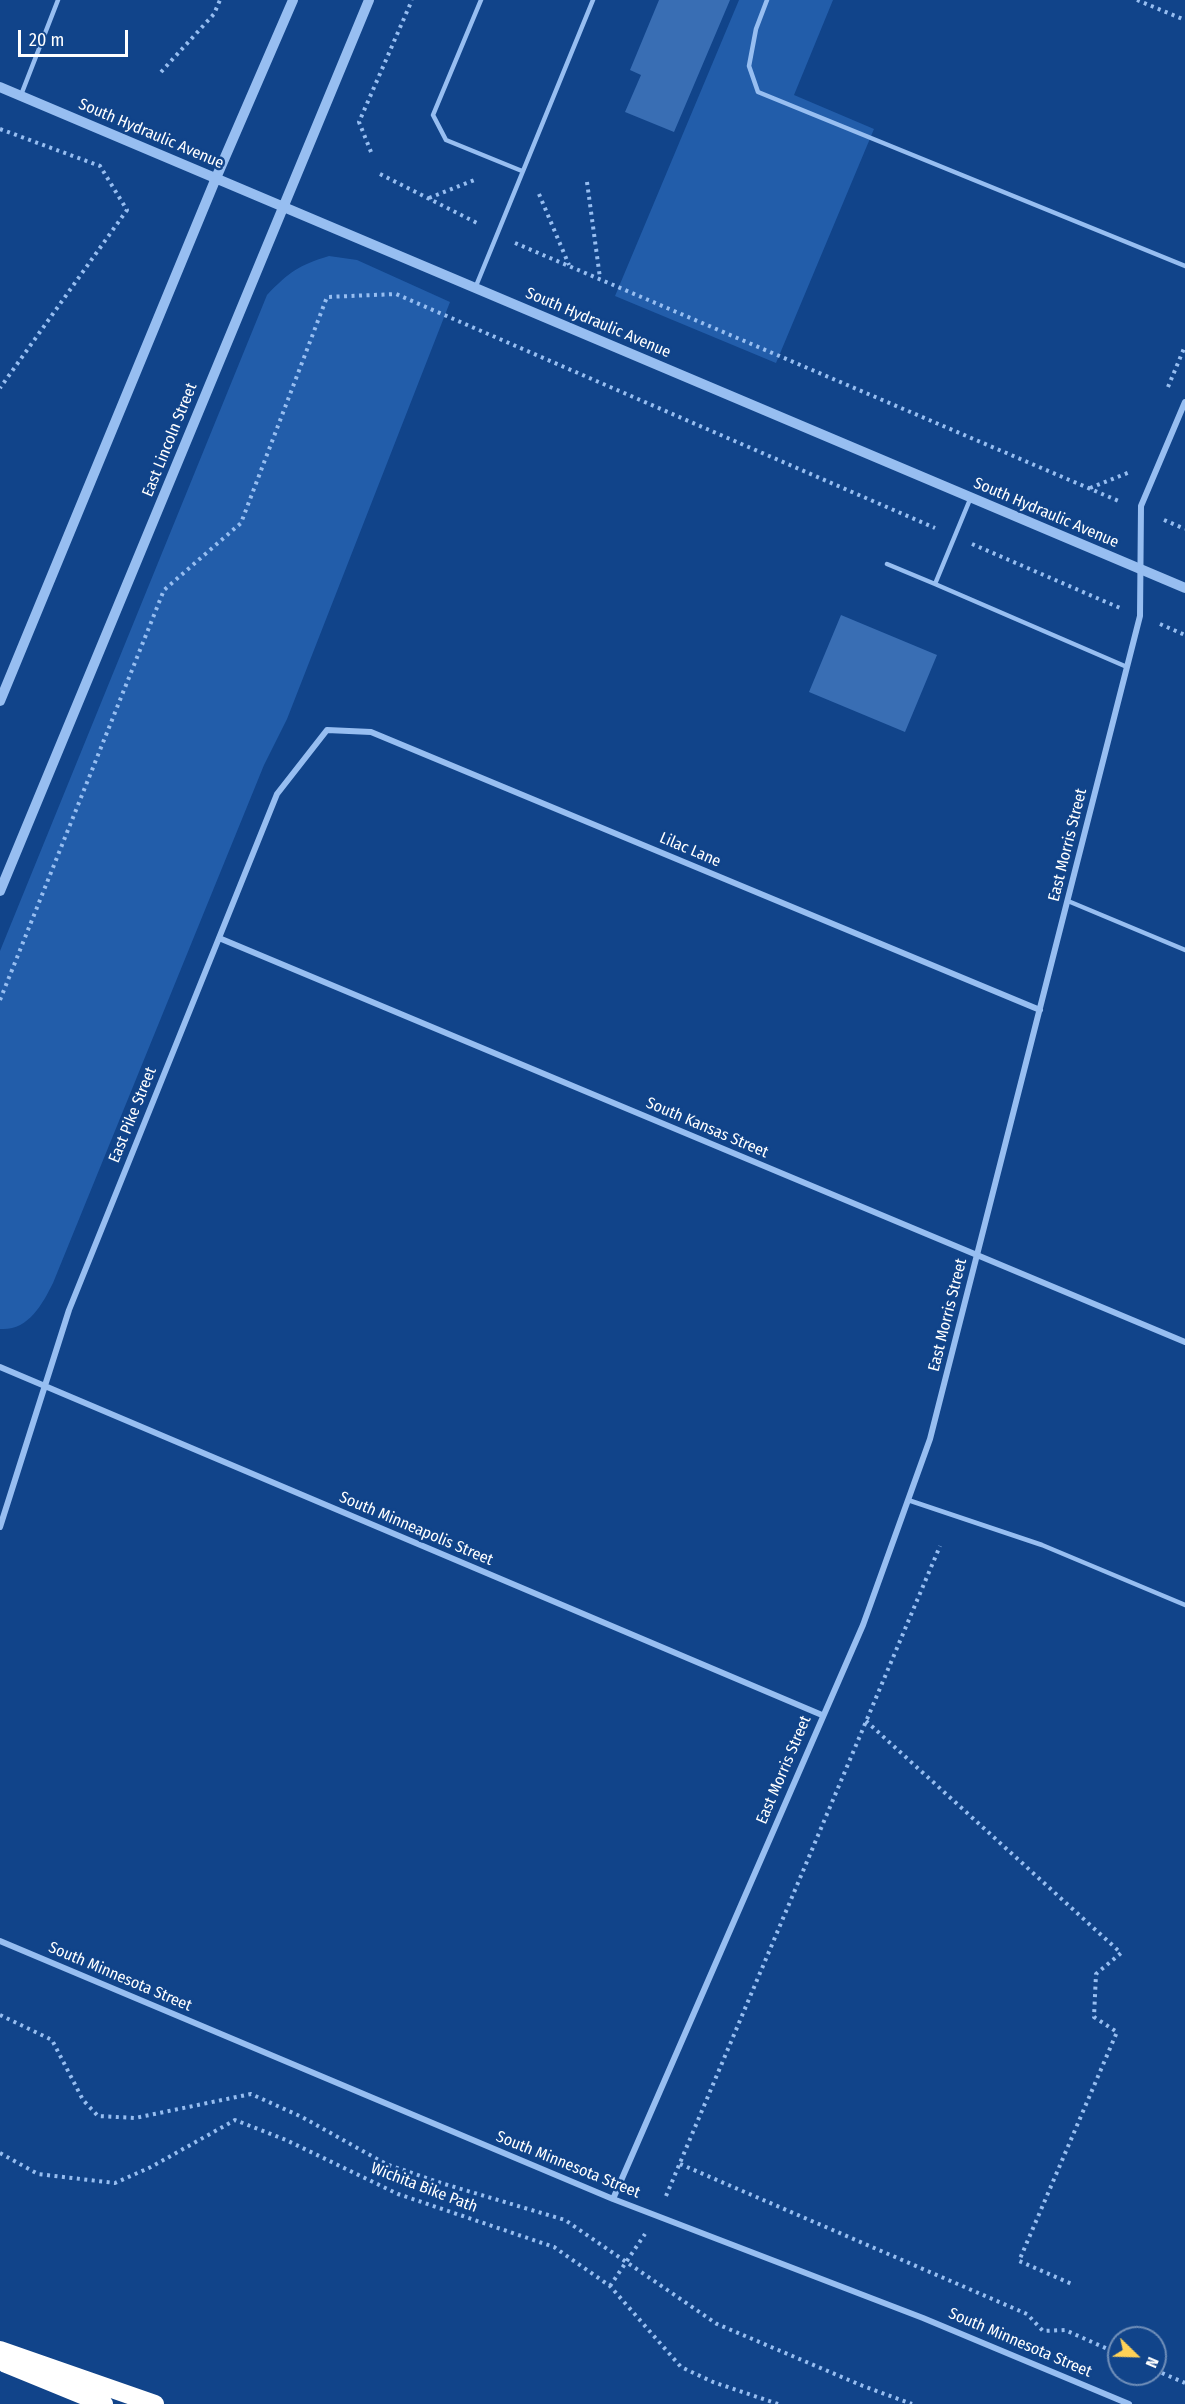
<!DOCTYPE html>
<html>
<head>
<meta charset="utf-8">
<style>
	body { margin:0 }
	#map { position:relative; width:1185px; height:2404px; overflow:hidden; background:#11448a; font-family:"Fira Sans Condensed",sans-serif }
	canvas { display:block }
	.north { position:absolute; left:1107px; top:2326px; width:60px; height:60px; box-sizing:border-box; background:#11448a; border:2px solid #708fb9; border-radius:50%; rotate:113deg; font-size:16px; font-weight:700; line-height:24px; text-align:center; color:#fff }
	.north::after { content:''; display:block; margin:auto; width:21px; height:27px; background:#ffd257; clip-path:polygon(50% 0,100% 100%,50% 72%,0 100%) }
	.scale { position:absolute; left:18px; top:30px; width:110px; height:27px; box-sizing:border-box; border:3px solid #fff; border-top:0; padding-left:8px; font-size:18px; line-height:21px; white-space:nowrap; color:#fff; -webkit-text-stroke:4px #11448a; paint-order:stroke }
</style>
</head>
<body>
<div id="map">
<canvas width="1185" height="2404"></canvas>
<div class="north">N</div>
<div class="scale">20 m</div>
</div>
<script>
const g = document.querySelector('canvas').getContext('2d');
g.lineJoin = 'round';
function fill(path, color) { g.fillStyle = color; g.fill(path, 'evenodd'); }
function trace(path, color, width, dash) { g.strokeStyle = color; g.lineWidth = width; g.lineCap = dash ? 'butt' : 'round'; g.setLineDash(dash || []); g.stroke(path); }
function drawText(font, color, halo, rows, align = 'center') {
  g.font = font + ' "Fira Sans Condensed",sans-serif'; g.lineWidth = 5; g.setLineDash([]); g.textBaseline = 'middle'; g.strokeStyle = halo; g.fillStyle = color; for (const [text, x, y, turn = 0] of rows) {
    g.save(); g.translate(x, y); g.rotate((+turn || 0) * Math.PI / 180); g.textAlign = isNaN(turn) ? turn : align; if (halo) g.strokeText(text, 0, 0); g.fillText(text, 0, 0); g.restore();
  }
}
const green = new Path2D(`
	M739 0H833L794 95 874 129 776 363 615 296Z
	M329 256 357 260 450 302 287 719 264 765 53 1283C42 1305 28 1331 0 1329V951L267 295C289 272 299 265 329 256Z`);
const building = new Path2D(`
	M659 0H730L674 132 625 112 641 75 630 70Z
	M841 615 937 655 905 732 809 692Z`);
const path = new Path2D(`
	M1137 0 1185 20
	M161 72 214 14 220 0
	M0 129 100 166 127 210 0 388
	M371 152 359 122 412 0
	M380 174 479 224
	M587 182 600 278
	M539 194 569 265
	M429 198 477 179
	M515 243 1121 502
	M1168 387 1185 346
	M1090 488 1130 472
	M1164 520 1185 529
	M972 544 1120 608
	M1160 624 1185 635
	M0 1000 164 590 241 523 327 297 396 294 935 528
	M866 1721 1121 1953 1096 1974 1094 2017 1117 2032 1019 2261 1074 2285
	M0 2015 52 2040 83 2100 98 2116 135 2118 251 2094 302 2117 386 2164 441 2183 565 2220 717 2324 863 2386 912 2404
	M0 2153 38 2174 115 2183 151 2167 235 2120 286 2140 398 2194 554 2247 610 2286 681 2367 713 2382 778 2404
	M680 2164 1027 2314 1043 2331 1065 2330 1119 2354
	M666 2196 940 1546
	M610 2286 645 2234
	M1155 2370 1185 2383`);
const service = new Path2D(`
	M481 0 433 115 446 140 522 171
	M767 0 756 29 749 66 758 92 1185 266
	M21 95 58 0
	M476 286 593 0
	M971 497 935 584 1127 667
	M887 564 935 584
	M1068 901 1185 950
	M908 1500 1042 1545 1185 1605`);
const minor = new Path2D(`
	M219 938 1185 1342
	M0 1367 822 1715
	M0 1527 69 1310 277 794 327 730 371 732 1040 1010
	M0 1941 613 2199 923 2318 1129 2404
	M613 2199 863 1625 930 1439 1140 616 1141 506 1185 402`);
const tertiary = new Path2D(`
	M0 87 1185 588
	M0 701 216 178 293 0
	M0 891 369 0`);
const motorway = new Path2D(`
	M0 2350 155 2404
	M6 2364 104 2404`);
const streetNames = [
	["South Hydraulic Avenue",151,134,23],
	["South Hydraulic Avenue",598,323,23],
	["East Lincoln Street",170,440,-68],
	["South Hydraulic Avenue",1046,513,23],
	["East Morris Street",1068,845,-76],
	["Lilac Lane",690,850,23],
	["East Pike Street",133,1115,-68],
	["South Kansas Street",707,1128,23],
	["East Morris Street",948,1315,-76],
	["South Minneapolis Street",416,1529,23],
	["East Morris Street",784,1770,-67],
	["South Minnesota Street",120,1977,23],
	["South Minnesota Street",568,2165,22],
	["Wichita Bike Path",424,2188,21],
	["South Minnesota Street",1020,2343,23]
];
fill(green, '#225daa');
fill(building, '#396eb4');
trace(path, '#97bef1', 4, [3, 4.5]);
trace(service, '#97bef1', 4.5);
trace(minor, '#97bef1', 6);
trace(tertiary, '#97bef1', 10);
trace(motorway, '#fff', 18);
drawText('16px', '#fff', '#11448a', streetNames);
</script>
</body>
</html>
